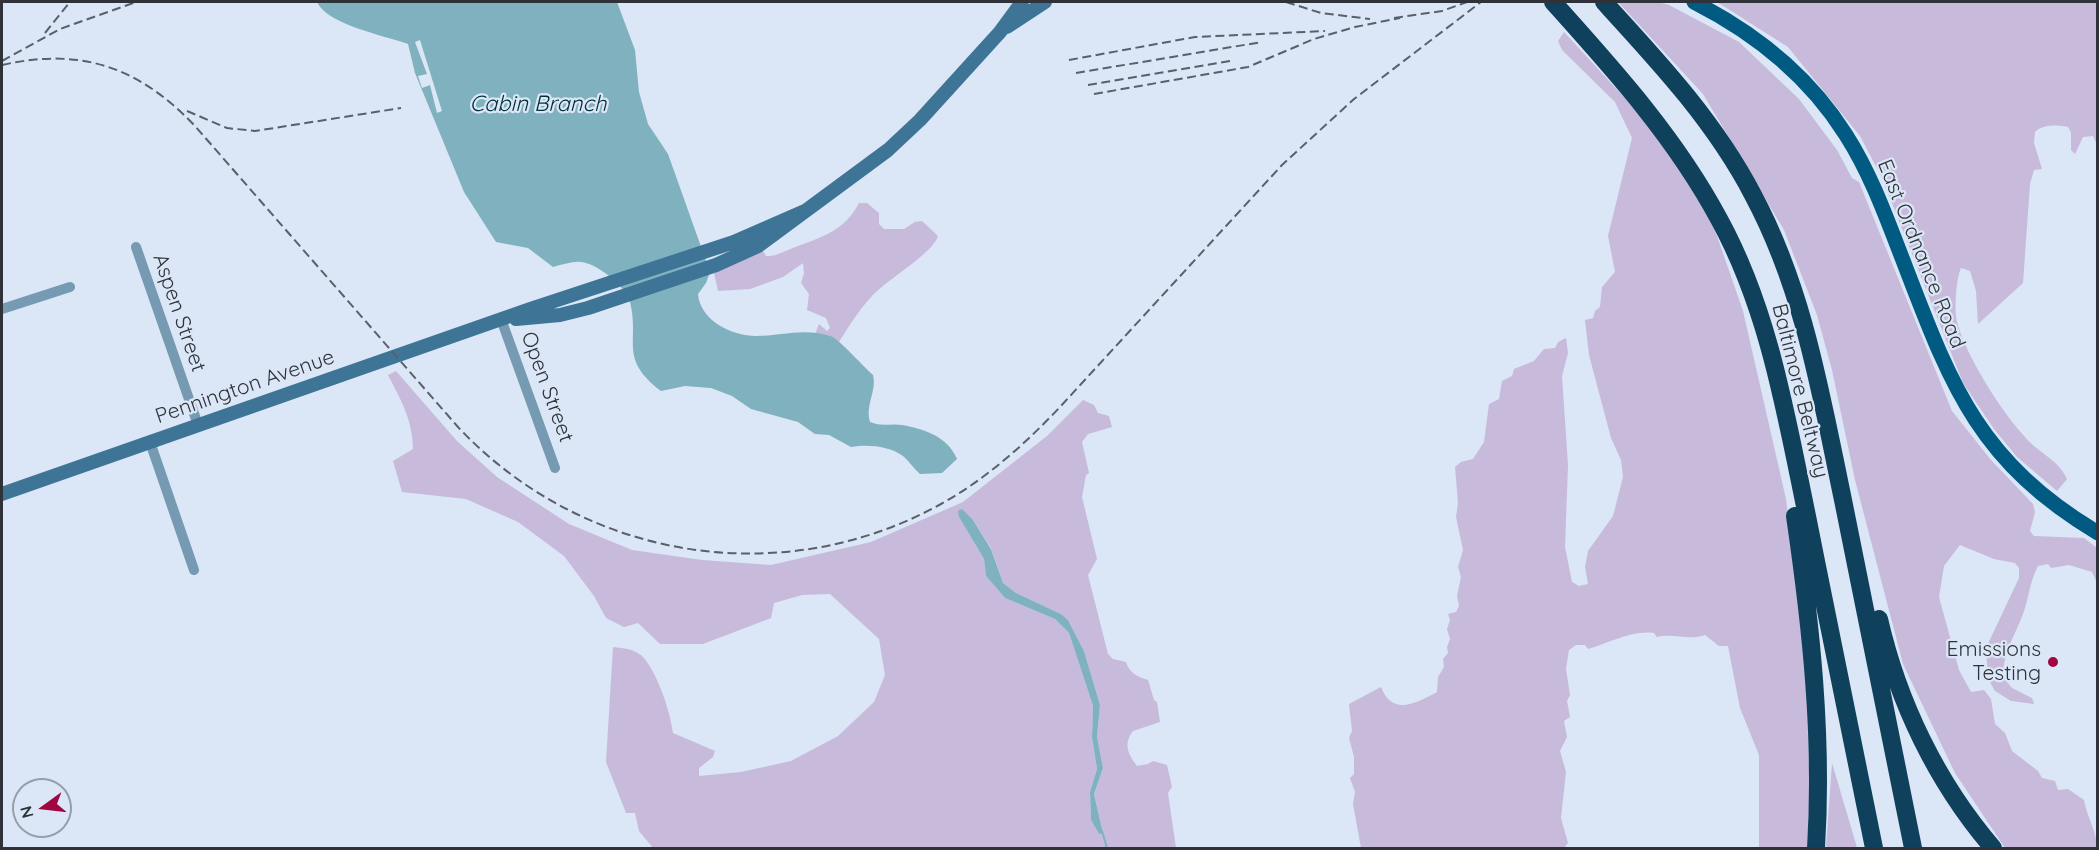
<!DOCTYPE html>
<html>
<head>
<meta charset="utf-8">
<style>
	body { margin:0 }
	#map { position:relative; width:2099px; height:850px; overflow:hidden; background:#dbe6f7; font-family:Quicksand,sans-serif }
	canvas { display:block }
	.frame { position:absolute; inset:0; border:3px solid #2f3339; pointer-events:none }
	.north { position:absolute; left:12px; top:778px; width:60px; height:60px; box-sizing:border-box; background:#dbe6f7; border:2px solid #969eab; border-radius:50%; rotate:255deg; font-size:16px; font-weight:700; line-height:24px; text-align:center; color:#2f3339 }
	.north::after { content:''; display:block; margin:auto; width:21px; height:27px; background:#a20642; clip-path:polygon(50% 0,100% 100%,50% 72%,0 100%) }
</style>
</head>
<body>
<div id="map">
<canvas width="2099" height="850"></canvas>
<div class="frame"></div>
<div class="north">N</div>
</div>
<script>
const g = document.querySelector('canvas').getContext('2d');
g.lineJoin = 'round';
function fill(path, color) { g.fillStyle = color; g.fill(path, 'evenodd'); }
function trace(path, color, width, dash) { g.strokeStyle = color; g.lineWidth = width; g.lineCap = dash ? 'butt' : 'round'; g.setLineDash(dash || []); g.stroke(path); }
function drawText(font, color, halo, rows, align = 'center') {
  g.font = font + ' Quicksand,sans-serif'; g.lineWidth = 4.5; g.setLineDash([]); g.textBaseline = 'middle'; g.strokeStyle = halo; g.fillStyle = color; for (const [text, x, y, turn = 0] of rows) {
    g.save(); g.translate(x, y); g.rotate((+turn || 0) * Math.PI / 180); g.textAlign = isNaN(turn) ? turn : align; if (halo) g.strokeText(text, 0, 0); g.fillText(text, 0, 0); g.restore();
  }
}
const green = new Path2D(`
	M1618 2H1658L1669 5 1739 42 1799 99 1837 150 1852 178 1859 182 1952 411 1991 460 2033 504 2035 512 2030 531 2034 536 2084 538 2097 548V583L2092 572 2069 565 2051 568 2048 564 2038 566C2030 581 2029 596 2024 611 2016 634 2003 652 2003 677L2012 688 2032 698 2034 704 2011 701 1995 691 1988 679 1986 648 2019 578V568L2015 563 1994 559 1960 545 1944 566 1939 597 1959 670 1971 692 1984 690 1991 699 1995 724 2005 733 2012 751 2038 771 2042 778 2055 781 2058 790 2068 789 2084 800C2087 817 2097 832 2097 848H2005L1955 773 1903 664 1855 480 1832 370 1817 315 1784 230 1703 94Z
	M1717 2H2097V145L2093 136 2083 137 2075 154 2071 150V132L2068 127C2058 125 2043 124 2035 132L2034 143 2042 169 2034 170 2030 184 2023 283 1978 324 1976 291 1970 271 1961 268C1956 278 1954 311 1957 322 1966 356 2001 411 2025 437 2038 453 2058 459 2067 479L2057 491 2017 457 1994 429 1963 383 1882 178 1860 136 1788 47Z
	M1564 32 1634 108 1698 192 1717 236 1743 311 1786 499 1805 651 1810 794 1807 848H1759V755L1740 708 1728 646H1719L1705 635C1689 641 1674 633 1657 637L1654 633C1631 630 1610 643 1588 649L1585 645H1576L1569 650 1566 669 1570 695 1567 701 1570 717 1564 721 1567 737 1560 751 1566 772 1561 818 1568 843 1564 848H1361L1353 804 1355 792 1350 778 1354 774V757L1349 738 1352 731 1349 704 1381 687C1392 716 1415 704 1437 692L1438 677 1444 667 1443 659 1448 653 1447 647 1450 639 1447 629 1450 620 1448 614 1456 612 1459 606 1457 596 1461 577 1458 567 1463 550 1456 517 1458 503 1455 467 1461 462 1473 459 1484 442 1489 404 1499 399 1502 381 1512 376 1514 369 1534 361 1544 349 1555 348 1558 342 1566 338 1568 353 1562 376 1568 465 1565 547 1572 582 1579 586 1588 584 1585 567 1588 551 1613 516 1623 477 1621 460 1611 438 1589 355 1585 320 1593 318 1595 311 1600 307 1602 287 1615 272 1608 236 1632 138 1615 102 1562 50 1558 41Z
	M859 203H867L879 213V224L884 229H904L915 222 922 221 938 236C933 253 888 279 872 296 859 310 849 326 839 342L835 338 815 334 819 324 827 331 830 328 826 318 807 310 809 294 801 283 804 273 803 263 783 277 750 289 718 291 714 273 763 251 766 256C776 257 784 251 793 248 821 237 844 232 859 203Z
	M396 371 457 441 497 477 569 524 632 550 702 560 771 565 871 542 963 502 1047 436 1083 400 1094 405 1098 413 1109 416 1112 427 1088 434 1082 442 1089 473 1086 475 1082 497 1097 559 1088 575 1108 654 1113 659 1126 662C1129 673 1138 677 1148 680L1154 700 1157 702 1160 722 1133 731C1123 744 1128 754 1137 766L1148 764 1153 761 1167 765 1172 787 1168 793 1176 848H653L639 831 635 813H626L606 762 613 647C623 648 636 649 644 658 658 675 670 711 673 733L715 751 713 757 699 768V776L741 772 791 761 838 736 874 702 885 675 879 639 830 594 802 595 774 603 771 618 703 644H660L638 623 624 627 606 618 594 596 564 556 518 522 466 499 402 492 393 461 413 449C413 421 401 400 388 375ZM959 517 973 520 991 548 1003 583 1016 593 1061 614 1068 620 1084 651 1100 705 1097 737 1103 768 1094 794 1103 832 1099 834 1091 820 1090 792 1097 769 1092 737 1093 706 1069 633 1055 619 1005 598 986 576 984 559Z
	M1832 763 1856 844 1857 848H1826Z`);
const water = new Path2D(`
	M317 2H617L635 50 639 92 648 124 668 154 710 272 706 283 698 294C700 320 731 336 756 336 782 336 806 327 833 337 838 339 866 369 873 375 877 391 865 405 870 422 882 427 890 423 902 425 925 429 948 437 957 459L942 473 920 474C914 469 909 461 903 456 889 446 868 444 851 447L829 435 815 434 798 422 751 409 732 396 711 388 685 386 661 391C618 358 640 342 630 302 626 287 597 263 581 262 573 261 561 265 553 267L528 248 496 242 464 192 415 73 408 44C383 35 328 25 317 2Z
	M962 509 973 520 991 549 1003 583 1016 593 1061 614 1068 620 1084 651 1100 705 1097 737 1103 768 1094 794 1103 833 1099 834 1091 820 1090 792 1097 769 1092 737 1093 706 1069 633 1055 619 1005 598 986 576 984 559 959 517 958 511Z`);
const pier = new Path2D(`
	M420 40 442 111 437 113 430 85 422 88 418 76 427 74 415 42Z`);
const stream = new Path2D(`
	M1102 831 1107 848`);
const minor = new Path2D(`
	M136 247 198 425
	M2 309 70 287
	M501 319 555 468
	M150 442 194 570`);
const secondary = new Path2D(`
	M1007 27 1045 2
	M516 319 560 315 588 308 716 265 758 246 888 150 920 120 1000 32 1022 2
	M2 494 530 309 734 242 805 211`);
const primary = new Path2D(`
	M1694 2C1755 33 1809 76 1846 135 1869 171 1884 211 1899 250 1949 379 1973 458 2098 533`);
const motorway = new Path2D(`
	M1553 2C1614 70 1675 137 1719 219 1769 310 1786 415 1807 516 1829 627 1852 738 1874 848
	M1604 2C1659 62 1715 122 1753 195 1804 290 1821 395 1843 500 1866 616 1890 732 1913 848
	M1795 516C1811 626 1823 736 1816 848
	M1879 619C1898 702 1937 783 1993 848`);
const rail = new Path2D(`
	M1286 2 1321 13 1370 19
	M1394 18 1442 11 1467 2
	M45 33 70 2
	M1069 60 1195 37 1325 31
	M2 61 60 29 136 2
	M2 65C81 47 139 67 195 126L458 427C582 559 780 593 941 504 986 479 1024 445 1060 407L1282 165 1354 99 1481 2
	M1076 73 1262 42
	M1088 85 1230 61
	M1094 94 1248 67 1314 39 1355 27 1400 18
	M187 111 227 128 255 131 401 108`);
const markers = [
	[2053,662,6,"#a20642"]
];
const streetNames = [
	["East Ordnance Road",1921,254,68],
	["Aspen Street",179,313,71],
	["Pennington Avenue",245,387,-19],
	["Open Street",547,387,70],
	["Baltimore Beltway",1800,391,76]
];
const poiNames = [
	["Emissions",2041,650],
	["Testing",2041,674]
];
const waterNames = [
	["Cabin Branch",538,104]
];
fill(green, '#c7badb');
fill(water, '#7fb1be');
fill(pier, '#dbe6f7');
trace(stream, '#7fb1be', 2);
trace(minor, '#769ab1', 10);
trace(secondary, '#3e7596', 14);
trace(primary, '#005a82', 15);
trace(motorway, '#0f415c', 18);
trace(rail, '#5a6069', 2, [9, 4.5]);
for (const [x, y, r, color] of markers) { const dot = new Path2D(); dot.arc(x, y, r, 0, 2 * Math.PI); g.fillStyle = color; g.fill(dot); trace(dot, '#dbe6f7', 2); }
drawText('21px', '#2f3339', '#dbe6f7', streetNames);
drawText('21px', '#2f3339', '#dbe6f7', poiNames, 'right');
drawText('italic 22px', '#00303a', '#dbe6f7', waterNames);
</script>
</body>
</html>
